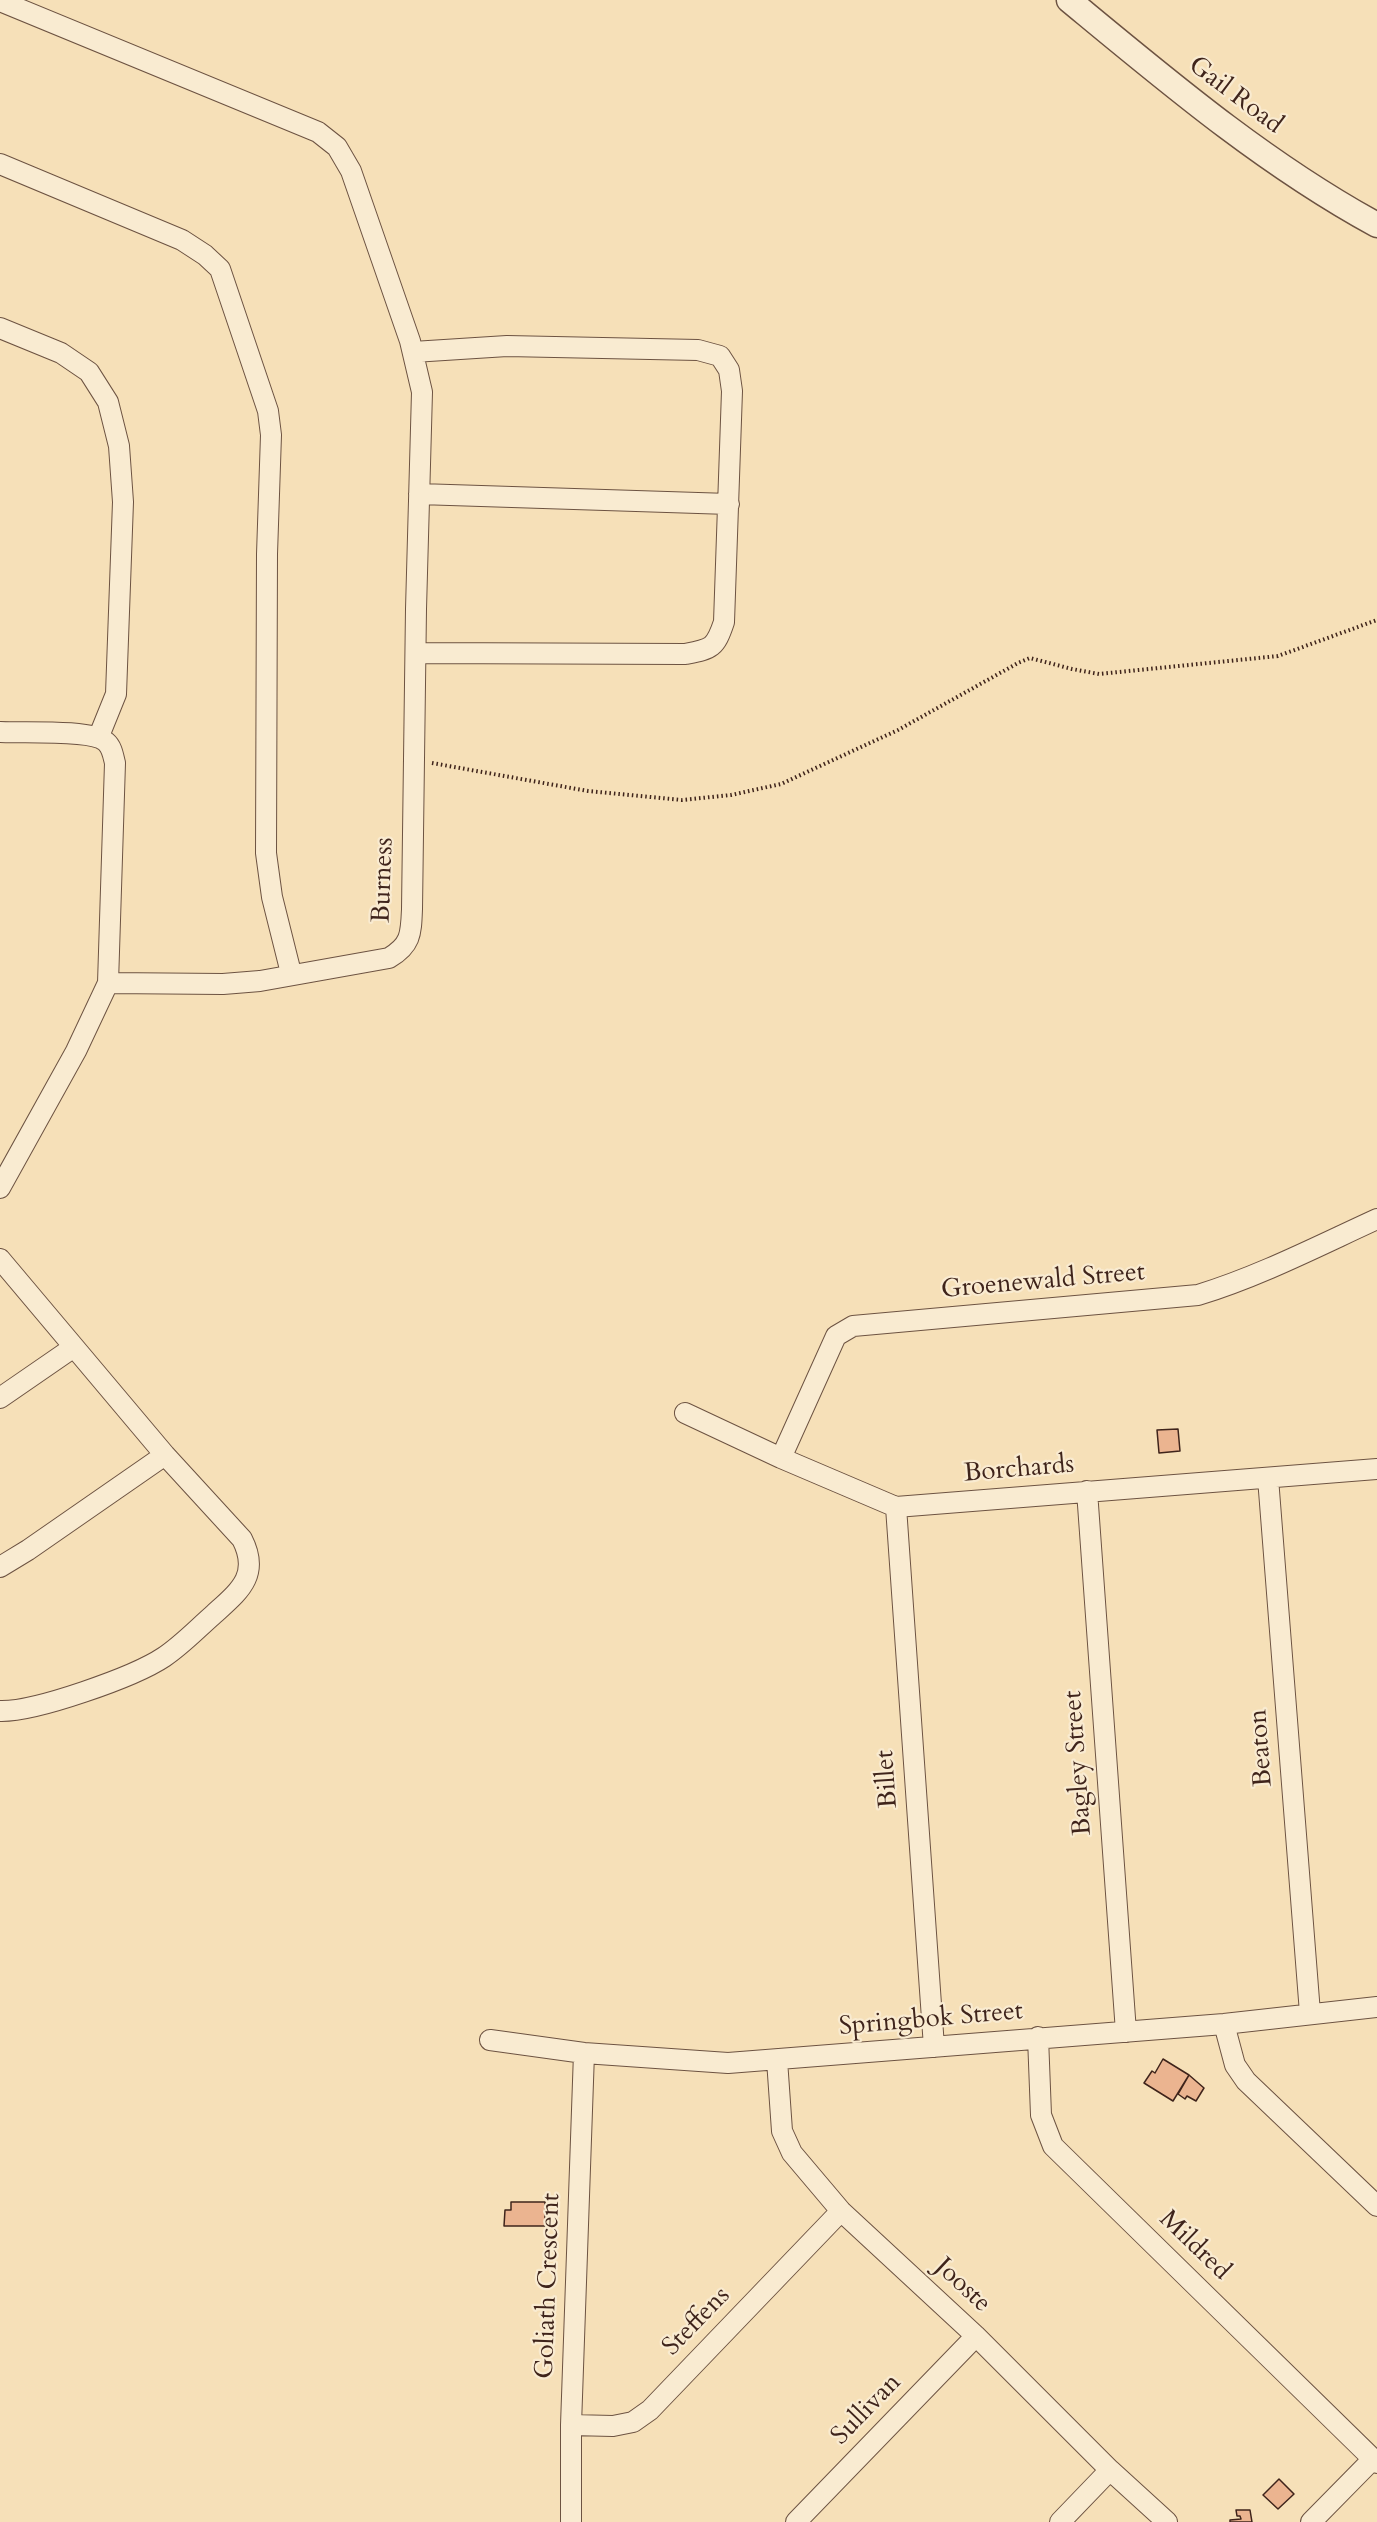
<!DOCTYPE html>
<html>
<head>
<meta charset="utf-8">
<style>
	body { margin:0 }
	canvas { display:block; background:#f6e0b8 }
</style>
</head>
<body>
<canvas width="1377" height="2522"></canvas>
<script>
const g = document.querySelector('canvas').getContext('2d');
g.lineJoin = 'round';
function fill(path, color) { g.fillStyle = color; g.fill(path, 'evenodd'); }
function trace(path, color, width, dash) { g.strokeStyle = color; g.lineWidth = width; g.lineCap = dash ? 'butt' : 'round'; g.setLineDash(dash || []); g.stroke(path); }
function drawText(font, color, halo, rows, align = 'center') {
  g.font = font + ' Cardo,serif'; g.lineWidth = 4.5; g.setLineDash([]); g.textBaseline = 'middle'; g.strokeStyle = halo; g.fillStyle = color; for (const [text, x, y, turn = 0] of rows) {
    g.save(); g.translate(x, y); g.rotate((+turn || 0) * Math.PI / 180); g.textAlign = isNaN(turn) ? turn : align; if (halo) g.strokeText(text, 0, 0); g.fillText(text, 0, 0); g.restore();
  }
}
const building = new Path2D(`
	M1178 1429 1180 1451 1159 1453 1157 1430Z
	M1163 2059 1189 2075 1173 2101 1144 2083 1152 2071 1155 2073Z
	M1189 2075 1204 2088 1196 2101 1187 2096 1185 2099 1178 2094Z
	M511 2202H545V2226H504L505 2210H511Z
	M1279 2479 1294 2494 1278 2509 1263 2495Z
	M1236 2510H1250L1252 2522H1230V2520L1241 2519 1240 2516H1237Z`);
const path = new Path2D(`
	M432 763 588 791 682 800 731 795 781 784 898 730 1018 663 1030 658 1072 669 1099 674 1278 656 1377 620`);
const minor = new Path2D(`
	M0 1 318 132 337 147 351 171 410 341 422 392 416 609 412 909C411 934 411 945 389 958L260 981 223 984 108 983
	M0 164 182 240 205 255 220 269 268 411 271 435 267 554 266 853 272 897 291 973
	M0 328 61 353 89 372 108 402 119 446 123 502 116 694 99 736
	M413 352 507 346 698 350 720 356 729 370 732 391 724 622C715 649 711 649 685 654L416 653
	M419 494 729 504
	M0 732C21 733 93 729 106 742 112 747 113 755 115 763L108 983 76 1051 0 1188
	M0 1259 165 1455 242 1539C261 1576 238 1592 213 1615 197 1629 182 1645 164 1657 134 1677 35 1712 0 1711
	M0 1398 74 1347
	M685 1413 781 1458 896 1507 1377 1469
	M781 1458 836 1336 853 1326 1198 1295C1260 1276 1318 1246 1377 1219
	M1268 1478 1310 2013
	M1087 1491 1126 2032
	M896 1507 934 2047
	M0 1567 28 1550 165 1455
	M1224 2024 1235 2065 1246 2081 1377 2206
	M1038 2037 1041 2115 1053 2146 1377 2463
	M490 2040 584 2053 728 2063 1224 2024 1377 2007
	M777 2060 782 2131 792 2153 841 2211 976 2336 1110 2470 1167 2522
	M571 2425 613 2426 633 2422 650 2410 841 2211
	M571 2522V2425L584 2053
	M796 2522 976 2336
	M1060 2522 1110 2470
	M1311 2522 1373 2459`);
const tertiary = new Path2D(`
	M1069 0C1167 81 1265 164 1377 225`);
const streetNames = [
	["Gail Road",1235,96,37],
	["Burness",384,880,-88],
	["Groenewald Street",1043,1282,-5],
	["Borchards",1019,1470,-5],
	["Beaton",1262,1748,-94],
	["Bagley Street",1079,1763,-94],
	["Billet",888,1779,-94],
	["Springbok Street",931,2020,-5],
	["Mildred",1194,2246,44],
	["Goliath Crescent",549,2286,-88],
	["Jooste",962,2286,43],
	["Steffens",697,2322,-46],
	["Sullivan",867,2410,-46]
];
fill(building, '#ebb490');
trace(building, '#3f241b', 1.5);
trace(minor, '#6d5342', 22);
trace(tertiary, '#6d5342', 27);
trace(path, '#3f241b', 4, [1.5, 3]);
trace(minor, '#f9ebd1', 20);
trace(tertiary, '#f9ebd1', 24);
drawText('26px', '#3f241b', '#f9ebd1', streetNames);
</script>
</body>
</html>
